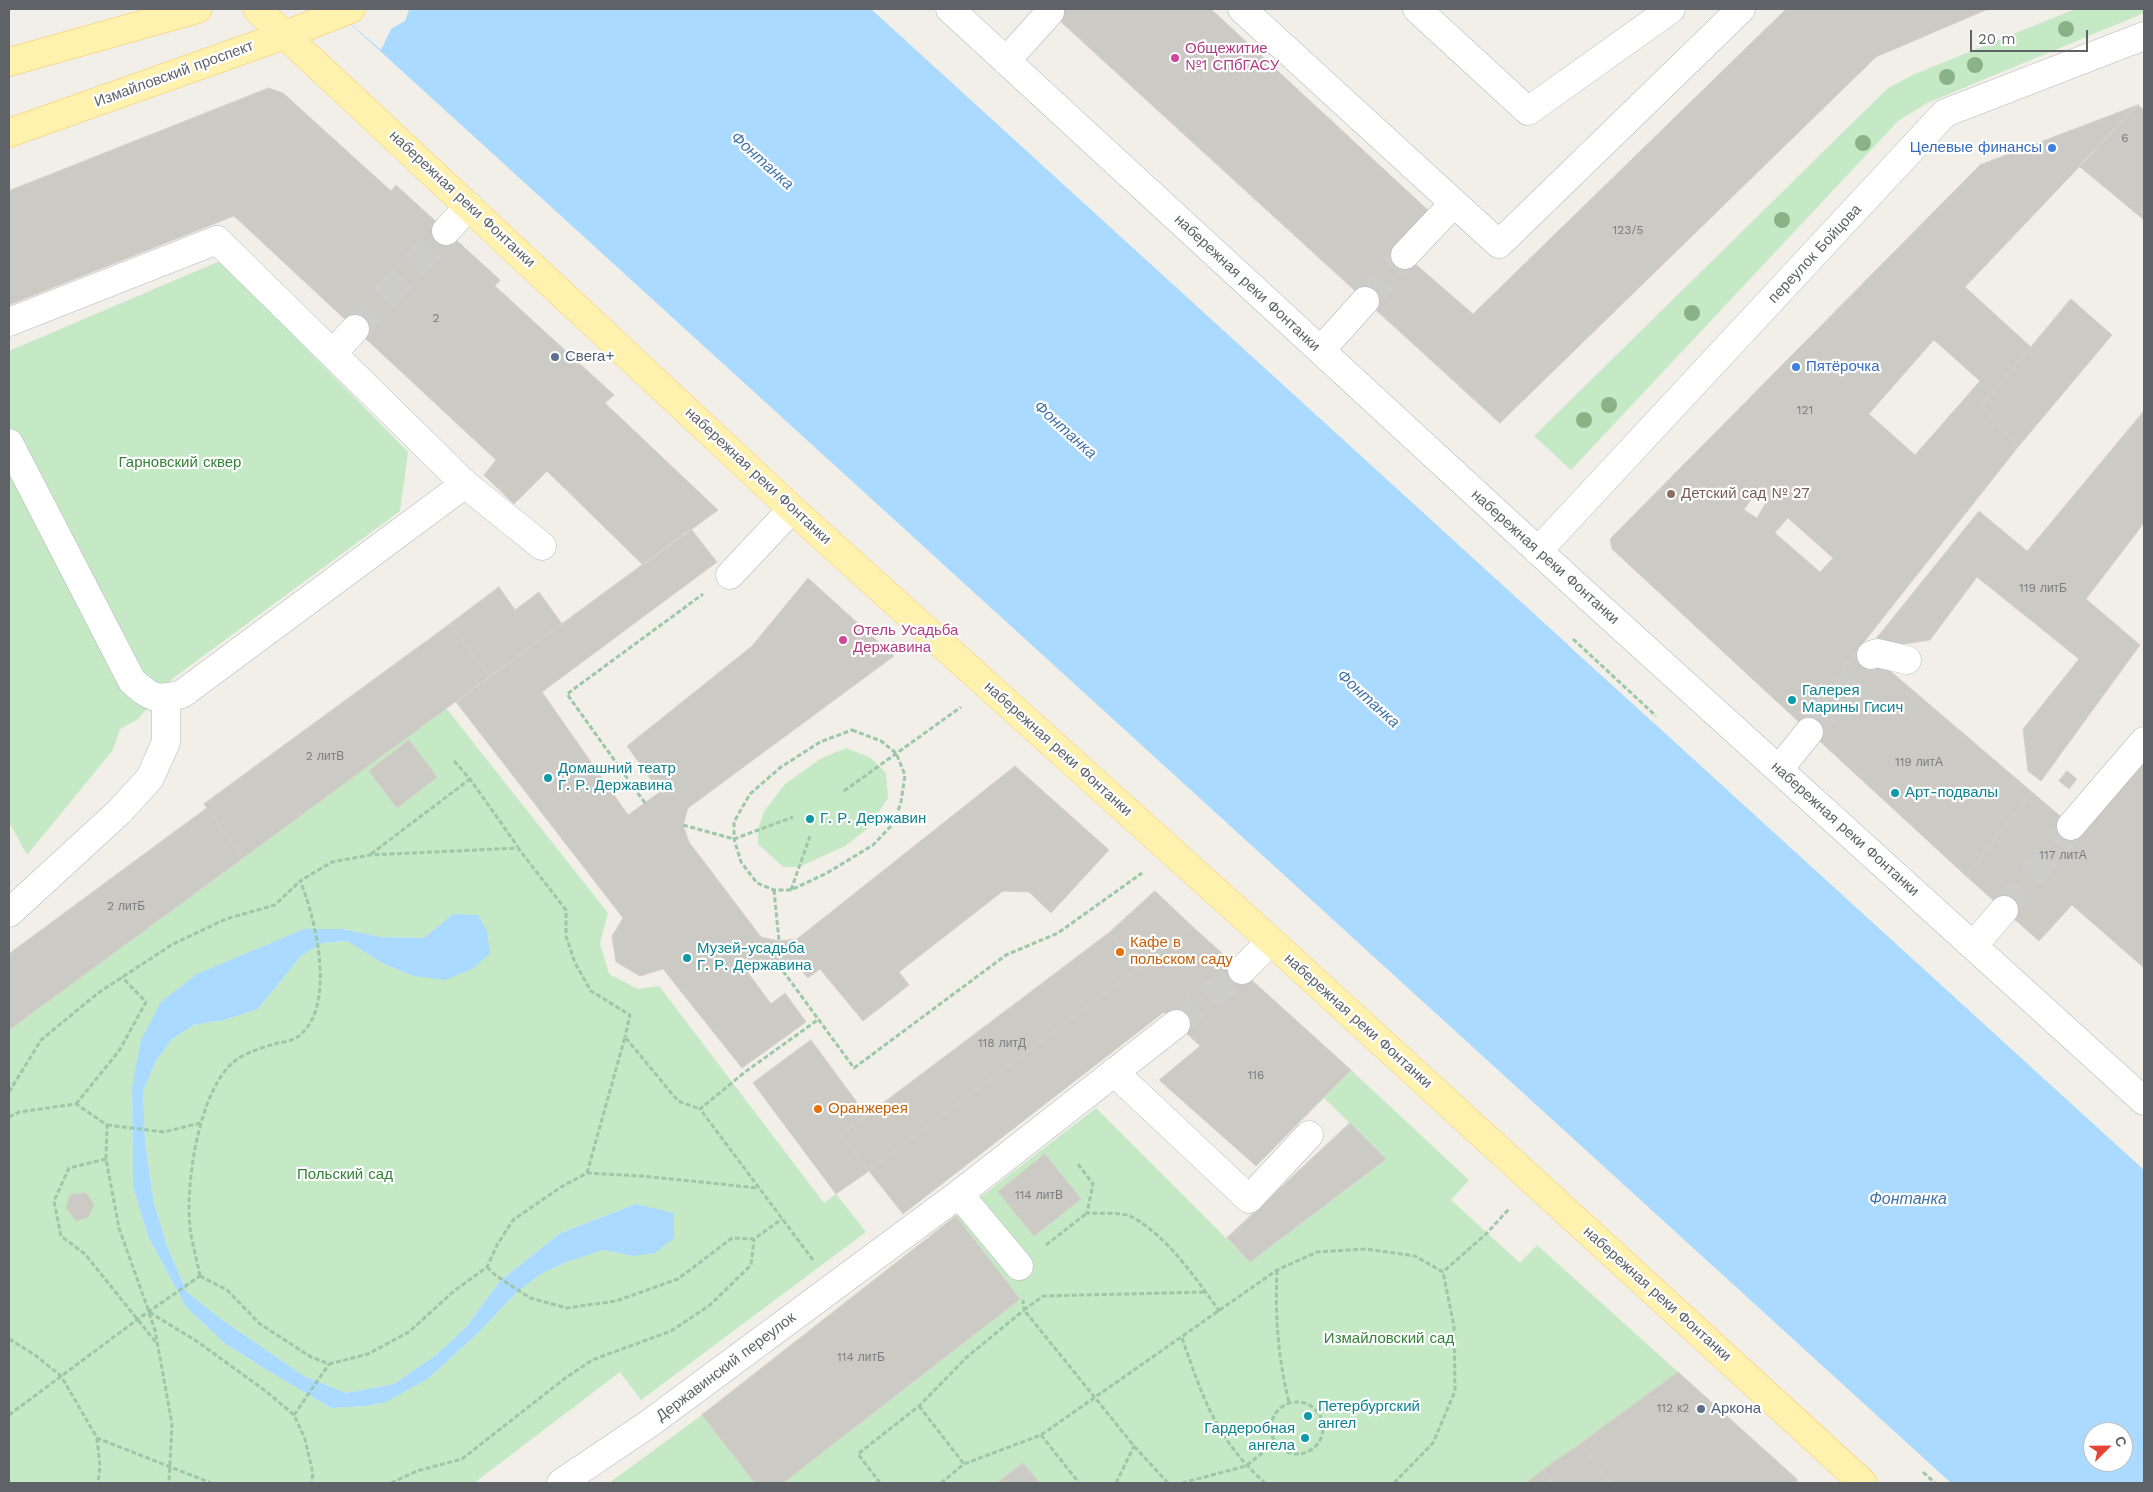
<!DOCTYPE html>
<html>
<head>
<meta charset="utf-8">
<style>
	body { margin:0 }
	#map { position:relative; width:2153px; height:1492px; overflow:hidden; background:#f1efe8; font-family:"Work Sans",sans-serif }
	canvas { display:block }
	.frame { position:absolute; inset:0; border:10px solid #5f6368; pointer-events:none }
	.north { position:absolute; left:2083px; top:1422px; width:50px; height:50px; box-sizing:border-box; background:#fff; border:1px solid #bfc1c3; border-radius:50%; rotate:67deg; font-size:14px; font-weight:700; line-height:20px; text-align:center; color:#5f6368 }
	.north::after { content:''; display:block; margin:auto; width:18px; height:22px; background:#ea4335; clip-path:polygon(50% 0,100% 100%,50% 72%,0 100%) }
	.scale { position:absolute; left:1970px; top:30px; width:118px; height:22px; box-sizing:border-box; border:2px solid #5f6368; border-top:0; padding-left:6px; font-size:15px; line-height:18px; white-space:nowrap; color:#5f6368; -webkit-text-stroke:4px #fff; paint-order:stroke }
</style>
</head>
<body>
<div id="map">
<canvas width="2153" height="1492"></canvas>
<div class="frame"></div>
<div class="north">С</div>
<div class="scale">20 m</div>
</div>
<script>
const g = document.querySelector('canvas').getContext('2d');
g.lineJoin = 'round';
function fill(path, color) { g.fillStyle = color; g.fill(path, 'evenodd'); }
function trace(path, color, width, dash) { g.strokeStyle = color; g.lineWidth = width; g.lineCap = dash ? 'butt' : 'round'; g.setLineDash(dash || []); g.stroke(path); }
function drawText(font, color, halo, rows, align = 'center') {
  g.font = font + ' "Work Sans",sans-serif'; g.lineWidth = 4.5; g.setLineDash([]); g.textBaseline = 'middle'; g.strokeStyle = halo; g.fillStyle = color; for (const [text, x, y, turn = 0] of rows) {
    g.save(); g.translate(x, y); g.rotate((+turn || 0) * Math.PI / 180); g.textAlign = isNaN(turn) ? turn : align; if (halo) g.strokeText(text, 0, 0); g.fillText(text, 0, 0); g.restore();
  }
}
const green = new Path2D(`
	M2075 9H2144V13L1927 103 1898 121 1571 470 1534 436 1888 88 1915 74Z
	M220 261 408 452 400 511 172 679 138 719 120 729 113 750 27 855 9 822V351Z
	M446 708 608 913 600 943 609 974 638 989 659 986 824 1203 836 1194 866 1232 641 1400 620 1372 474 1483H9V1030ZM453 914 413 976 382 963 347 941 322 943 301 956 258 1009 224 1020 194 1025 172 1039 156 1061 143 1091 145 1142 154 1203 167 1246 187 1292 221 1319 304 1376 346 1393 394 1384 436 1355 466 1327 500 1281 560 1233 636 1204 633 1256 603 1250 564 1263 541 1274 516 1293 478 1333 429 1378 367 1406 331 1408 275 1375 224 1343 186 1307 148 1236 133 1187 132 1087 197 974 342 929 381 937 424 938Z
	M846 748 871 758 886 773 888 798 868 828 845 846 799 867H783L758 844V829L764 812 784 785 820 759Z
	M1351 1070 1469 1180 1451 1200 1520 1263 1537 1245 1678 1372 1526 1483H1040L1023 1463 997 1483H783L1020 1299 956 1216 1096 1108 1250 1262 1386 1159 1324 1098Z
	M702 1415 755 1483H609Z`);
const water = new Path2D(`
	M334 9H871L2144 1170V1483H1951ZM2093 1432H2123V1462H2093Z
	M453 914 478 915 487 931 490 954 472 969 445 980 413 976 382 963 347 941 322 943 301 956 258 1009 224 1020 194 1025 172 1039 156 1061 143 1091 145 1142 154 1203 167 1246 187 1292 221 1319 304 1376 346 1393 394 1384 436 1355 466 1327 500 1281 560 1233 636 1204 674 1213V1238L655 1253 633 1256 603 1250 564 1263 541 1274 516 1293 478 1333 429 1378 386 1402 367 1406 331 1408 275 1375 224 1343 186 1307 148 1236 133 1187 132 1087 141 1040 161 1002 197 974 304 929H342L381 937 424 938Z`);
const pier = new Path2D(`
	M334 9H412L409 10 405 21 391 29 381 50Z
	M1570 643 1654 719 1652 721 1568 645Z`);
const building = new Path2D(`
	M1047 9H1211L1431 213 1405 255 1473 314 1786 9H1988L1876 57 1500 423Z
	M269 88 283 93 391 191 396 185 500 280 495 286 614 395 605 403 718 510 643 565 547 471 514 504 484 475 496 460 234 216 9 305V191Z
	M2138 105 1965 287 2031 347 1982 406 2018 447 1800 723 1612 549 1610 539 1980 165ZM1934 340 1980 381 1915 455 1869 414ZM1757 491 1768 499 1757 518 1744 510ZM1788 518 1833 558 1820 572 1775 533Z
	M2138 105 2144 110V220L2079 166Z
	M2071 299 2112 335 2018 447 1982 406Z
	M2144 411V523L2086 599 2140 645 2041 781 2028 771 2023 729 2079 659 1977 577 1930 640 1884 647 1875 640 1979 511 2027 551Z
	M691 529 717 562 542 692 628 815 660 792 627 746 752 646 808 578 894 656 688 808 683 825 689 842 761 937 779 941 797 939 1015 766 1109 850 1051 913 1029 892 1003 891 899 972 909 985 863 1021 820 969 808 978 800 969 783 971 764 968 746 958 740 962 771 1004 785 993 806 1022 742 1068 663 969 640 976 616 962 612 936 623 918 456 702Z
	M499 587 515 610 539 592 562 624 489 677 450 624Z
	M450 624 489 677 243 858 204 804Z
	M1861 646 2032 792 1966 876 1800 723Z
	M409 740 437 777 397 808 369 771Z
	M2144 762V968L2072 905 2039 941 1966 876 2032 792 2080 833Z
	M2067 771 2077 779 2069 789 2059 781Z
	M207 808 243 858 9 1030V954Z
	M1155 891 1192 926 1137 970 1109 933Z
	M1192 926 1351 1070 1256 1166 1159 1080 1200 1046 1164 1012 903 1214 869 1171 1137 970Z
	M1109 933 1137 970 869 1171 841 1135Z
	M811 1040 867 1116 841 1135 869 1171 836 1194 753 1083Z
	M1350 1123 1386 1159 1250 1262 1227 1238Z
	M1045 1154 1081 1199 1034 1236 998 1192Z
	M86 1193 94 1205 88 1217 76 1221 66 1208 70 1195Z
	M956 1216 1020 1299 783 1483H755L702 1415Z
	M1678 1372 1798 1480 1795 1483H1610L1580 1444Z
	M1580 1444 1610 1483H1552L1543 1470Z
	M1023 1463 1040 1483H997Z
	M1543 1470 1552 1483H1526Z`);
const minorTunnel = new Path2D(`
	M1365 301 1405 255
	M355 329 446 231
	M1809 732 1871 655
	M2004 910 2071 826
	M1176 1024 1242 970`);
const path = new Path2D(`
	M1573 639 1656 716
	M852 730 881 741 896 753 905 775 901 802 894 823 873 845 827 873 791 890H774L757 883 741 862 734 839V822L750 794 781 767 820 742Z
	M454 761 470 779 518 847
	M844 791 961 707
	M645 803 567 694 703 594
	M683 825 734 839 793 817
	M371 854 470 779
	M774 890 779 941
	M791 890 810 836
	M783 971 854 1068 1006 955 1058 933 1142 873
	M9 1092 41 1040 98 993 173 944 226 919 275 905 300 881
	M76 1104 119 1051 146 1002 122 977
	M9 1117 19 1112 76 1104 107 1125 106 1159 119 1228 149 1312 198 1342 267 1392 294 1415 305 1439 313 1474 311 1483
	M107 1125 164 1132 200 1123
	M106 1159 69 1168 54 1201 61 1236 85 1254 158 1345
	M1078 1164 1093 1184 1087 1213C1098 1214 1121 1212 1130 1216 1166 1234 1197 1280 1220 1312
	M587 1173 625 1037 678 1101 700 1109
	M1046 1245 1087 1213
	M813 1260 700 1109 745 1072 819 1019
	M487 1267 495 1275 530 1298 567 1308 616 1301 678 1279 732 1238 754 1239 782 1219
	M1277 1270C1275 1319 1278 1356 1289 1403
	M200 1276C197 1260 192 1244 190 1228 185 1185 199 1087 236 1060 247 1052 264 1047 278 1043 283 1042 291 1041 296 1038 338 1011 316 918 300 881L332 862 370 855 518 848 566 910V936L575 963 591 991 630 1015 625 1037
	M200 1276 227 1290 260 1324 311 1357 329 1364 368 1354 409 1332 454 1291 487 1267 497 1245 513 1220 561 1187 587 1173 642 1176 759 1188
	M149 1313 155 1330 172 1424 169 1483
	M1182 1338C1203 1398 1216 1439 1265 1483
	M9 1339 35 1355 61 1376 97 1438 211 1483
	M1271 1428a26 26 0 1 1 52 0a26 26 0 1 1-52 0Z
	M919 1406 964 1464
	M9 1415 138 1319 200 1276
	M294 1415 329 1364
	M1041 1435 1079 1483
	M97 1438 100 1466 98 1483
	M1923 1472 1935 1483
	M391 1483 417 1471 462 1459 564 1379 592 1360 671 1331 710 1305 751 1265 754 1239
	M880 1483 858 1454 919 1406 967 1357 1024 1310 1023 1300
	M941 1483 964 1464 1041 1435 1277 1270 1317 1252 1366 1249 1415 1256 1443 1272 1487 1233 1509 1209
	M1116 1483 1134 1446
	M1168 1483 1134 1446 1024 1310 1043 1296 1206 1292
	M1182 1483 1246 1466 1275 1443
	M1394 1483 1433 1443 1455 1391 1454 1326 1443 1272`);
const minor = new Path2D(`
	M950 9 1572 582 2144 1101
	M1242 9 1454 203 1405 255
	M1417 9 1528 111 1671 9
	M1006 61 1050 12
	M1454 203 1499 244 1741 9
	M446 231 469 206
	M9 322 217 240 465 484
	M1321 350 1365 301
	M333 353 355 329
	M9 443 132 681C151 698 156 701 182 694L465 484 542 546
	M1538 551 1945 113 2144 36
	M730 575 792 509
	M1871 655 1877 653 1907 660
	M1779 769 1809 732
	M2071 826 2144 741
	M9 913 119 812 150 778 166 742V698
	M1973 946 2004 910
	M1242 970 1271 941
	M1114 1072 1249 1199 1309 1135
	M959 1194 1019 1266
	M561 1483 650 1423 959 1194 1176 1024`);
const major = new Path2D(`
	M257 9 792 509 1271 941 1863 1483
	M9 62 198 9
	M9 133 285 35 351 9`);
const trees = [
	[2066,29],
	[1975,65],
	[1947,77],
	[1863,143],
	[1782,220],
	[1692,313],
	[1609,405],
	[1584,420]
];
const markers = [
	[1175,58,5,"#d1479c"],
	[2052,148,5,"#3f7fe0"],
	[555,357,5,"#5c6f8a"],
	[1796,367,5,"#3f7fe0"],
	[1671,494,5,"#8d6e63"],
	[843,640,5,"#d1479c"],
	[1792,700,5,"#0f9aa8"],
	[548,778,5,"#0f9aa8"],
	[1895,793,5,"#0f9aa8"],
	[810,819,5,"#0f9aa8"],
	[1120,952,5,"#e8710a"],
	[687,958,5,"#0f9aa8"],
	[818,1109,5,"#e8710a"],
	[1701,1409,5,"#5c6f8a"],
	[1308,1416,5,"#0f9aa8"],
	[1305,1438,5,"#0f9aa8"]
];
const numberNames = [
	["6",2125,138],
	["123/5",1628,230],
	["2",436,318],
	["121",1805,410],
	["119 литБ",2043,588],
	["2 литВ",325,756],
	["119 литА",1919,762],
	["117 литА",2063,855],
	["2 литБ",126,906],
	["118 литД",1002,1043],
	["116",1256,1075],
	["114 литВ",1039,1195],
	["114 литБ",861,1357],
	["112 к2",1673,1408]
];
const hotelNames = [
	["Общежитие",1185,49],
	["№1 СПбГАСУ",1185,66],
	["Отель Усадьба",853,631],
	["Державина",853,648]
];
const streetNames = [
	["Измайловский проспект",174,74,-20],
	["набережная реки Фонтанки",462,199,43],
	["переулок Бойцова",1815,254,-47],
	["набережная реки Фонтанки",1247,283,43],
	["набережная реки Фонтанки",758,476,43],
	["набережная реки Фонтанки",1545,557,42],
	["набережная реки Фонтанки",1058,749,42],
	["набережная реки Фонтанки",1845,829,42],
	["набережная реки Фонтанки",1358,1021,42],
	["набережная реки Фонтанки",1657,1294,42],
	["Державинский переулок",726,1367,-37]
];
const shopNames = [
	["Целевые финансы",2042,148],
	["Пятёрочка",1806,367,"left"]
];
const serviceNames = [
	["Свега+",565,357],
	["Аркона",1711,1409]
];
const parkNames = [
	["Гарновский сквер",180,463],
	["Польский сад",345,1175],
	["Измайловский сад",1389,1339]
];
const educationNames = [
	["Детский сад № 27",1681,494]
];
const cultureNames = [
	["Галерея",1802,691],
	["Марины Гисич",1802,708],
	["Домашний театр",558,769],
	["Г. Р. Державина",558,786],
	["Арт-подвалы",1905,793],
	["Г. Р. Державин",820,819],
	["Музей-усадьба",697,949],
	["Г. Р. Державина",697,966],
	["Петербургский",1318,1407],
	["ангел",1318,1424],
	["Гардеробная",1295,1429,"right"],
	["ангела",1295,1446,"right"]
];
const foodNames = [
	["Кафе в",1130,943],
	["польском саду",1130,960],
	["Оранжерея",828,1109]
];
const waterNames = [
	["Фонтанка",762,161,42],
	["Фонтанка",1065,430,42],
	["Фонтанка",1368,699,42],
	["Фонтанка",1908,1199]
];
fill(green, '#c5e8c5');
fill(water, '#aadaff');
fill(pier, '#f1efe8');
fill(building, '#cccac5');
trace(building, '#d6d1c6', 1);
trace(minorTunnel, '#ccccc8', 28, [28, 14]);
trace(minor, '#b5b8bc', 29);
trace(major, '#f2c960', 29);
trace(path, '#9cc7a9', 3, [5, 2.5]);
trace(minor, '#fff', 28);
trace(major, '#fff2af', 28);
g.fillStyle = '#89b387';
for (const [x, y] of trees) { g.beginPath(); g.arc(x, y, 8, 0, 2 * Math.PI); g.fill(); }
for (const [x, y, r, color] of markers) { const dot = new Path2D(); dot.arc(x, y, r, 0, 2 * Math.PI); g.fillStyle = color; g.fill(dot); trace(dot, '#fff', 2); }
drawText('12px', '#7a7d7f', null, numberNames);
drawText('15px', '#b23c85', '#fff', hotelNames, 'left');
drawText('15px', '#5f6368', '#fff', streetNames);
drawText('15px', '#366cbe', '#fff', shopNames, 'right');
drawText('15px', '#4e5e75', '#fff', serviceNames, 'left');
drawText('15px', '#348238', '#fff', parkNames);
drawText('15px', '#785e54', '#fff', educationNames, 'left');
drawText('15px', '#0d838f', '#fff', cultureNames, 'left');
drawText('15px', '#c56008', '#fff', foodNames, 'left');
drawText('italic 16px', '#4174aa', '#fff', waterNames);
</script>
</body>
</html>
